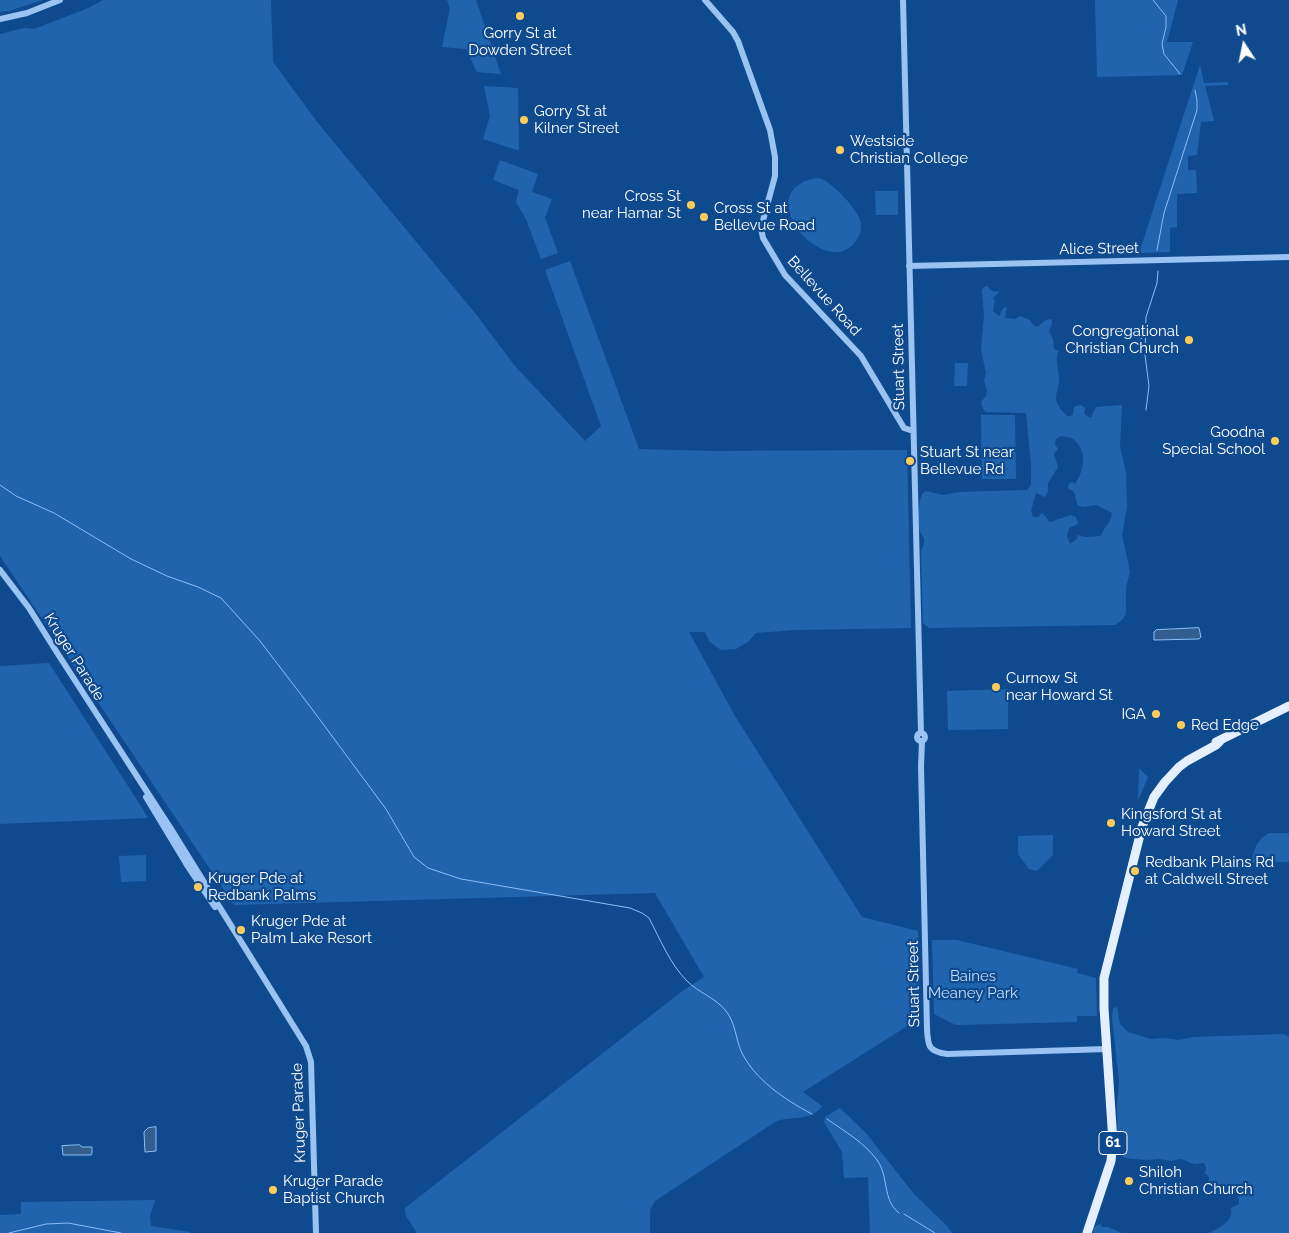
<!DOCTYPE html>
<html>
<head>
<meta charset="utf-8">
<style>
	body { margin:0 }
	#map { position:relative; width:1289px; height:1233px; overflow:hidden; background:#104a8e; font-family:Raleway,sans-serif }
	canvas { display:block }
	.north { position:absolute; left:1219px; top:20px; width:50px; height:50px; -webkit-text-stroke:4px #104a8e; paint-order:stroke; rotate:349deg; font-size:14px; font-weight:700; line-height:20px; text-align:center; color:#fff }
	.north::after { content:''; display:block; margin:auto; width:18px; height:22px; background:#fff; clip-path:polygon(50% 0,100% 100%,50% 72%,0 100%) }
</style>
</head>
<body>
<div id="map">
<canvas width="1289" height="1233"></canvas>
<div class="north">N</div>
</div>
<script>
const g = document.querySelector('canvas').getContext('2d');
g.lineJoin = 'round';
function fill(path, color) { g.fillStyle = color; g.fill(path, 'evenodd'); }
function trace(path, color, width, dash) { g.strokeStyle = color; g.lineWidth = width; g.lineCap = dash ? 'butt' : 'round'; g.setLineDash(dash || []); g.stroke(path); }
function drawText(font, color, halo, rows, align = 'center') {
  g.font = font + ' Raleway,sans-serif'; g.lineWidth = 4.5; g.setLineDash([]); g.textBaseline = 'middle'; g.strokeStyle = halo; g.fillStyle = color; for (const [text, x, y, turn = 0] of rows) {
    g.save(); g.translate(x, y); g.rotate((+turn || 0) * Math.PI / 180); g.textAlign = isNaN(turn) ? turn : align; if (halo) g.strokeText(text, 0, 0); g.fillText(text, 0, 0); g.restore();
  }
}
const green = new Path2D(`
	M0 0H43L9 11 0 12Z
	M103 0H271L273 62 318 123 475 313 515 366 585 441 601 426 545 270 570 261 639 449 712 451 907 450 911 628 797 630 756 633 748 642 736 649 721 650 709 641 705 632H689L735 716 862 917 918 931 920 1018 803 1092 822 1106C812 1122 790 1115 775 1122L655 1201 650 1210V1233H417L406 1216 405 1208 681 992 704 977 655 893 234 905 0 556V34L24 28 34 29 86 9Z
	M447 0H476L501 74 477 72 466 49 442 47 450 9Z
	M1095 0H1178L1167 42H1193L1182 75 1097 77Z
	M1200 65 1204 83 1228 82V85L1205 86 1214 121 1201 122 1197 155 1188 156V170H1196L1197 193 1177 194V227L1170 228V252L1139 253Z
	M484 86 518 88 519 149 517 150 483 139 490 116Z
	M500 160 538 174 532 192 552 199 545 218 558 253 541 259 526 219 516 202 519 190 493 180Z
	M818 178C831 180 860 211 861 224 862 231 859 237 855 242 829 278 761 208 800 184 805 180 812 179 818 178Z
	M875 191H898V215H876Z
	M987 286 992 291 999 292 993 298 995 300 993 311 999 316 1003 308 1007 307 1005 318 1015 319 1020 316 1030 320 1033 325 1037 327 1046 320 1052 319V324L1049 331 1053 340 1054 349 1059 351C1053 362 1062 375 1058 387 1057 393 1055 396 1057 403 1059 408 1063 412 1067 416H1071L1073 414 1074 407 1081 405 1085 408 1084 414 1091 418 1096 407 1122 405 1120 447 1126 472 1127 507 1122 535 1130 572 1126 587V614L1122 620 1115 625 929 628 923 623 921 551 924 544V538C915 528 918 505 922 494L926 491 943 495 959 492 1027 490 1031 485V464L1026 413 986 412 983 409 981 402 986 396 987 390 984 381 986 373 981 350 984 315 982 291 983 288ZM1061 436C1065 438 1069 436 1073 439 1088 450 1084 471 1075 484L1072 482 1069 484 1068 488 1074 492 1078 506 1085 507 1096 505 1112 513C1111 524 1104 526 1101 536L1085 537 1078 535 1076 540 1070 544 1067 536 1069 528 1078 524 1076 517 1071 515 1050 522 1042 513 1038 517H1033L1031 511 1036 493 1045 497 1048 492V483L1058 467 1054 454 1058 449 1055 444 1056 439Z
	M955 363H968L967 386H954Z
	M981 415H1015L1016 479H982Z
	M49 663 144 811 148 818 0 824V666Z
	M1008 689V729L948 730 947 691Z
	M1139 768 1148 777 1138 801Z
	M1269 833H1289V862L1252 863C1253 849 1257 840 1269 833Z
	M1053 835V855L1037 871 1029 869 1018 854V836Z
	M146 855V881L121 882 119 856Z
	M932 940H957L1078 969 1077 973 1096 978 1097 1016H1077V1022L956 1025 934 1014Z
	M1117 1007 1120 1024 1128 1032 1151 1039 1164 1038 1178 1040 1194 1037 1284 1034 1289 1037V1233H1208C1219 1229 1234 1221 1231 1208L1239 1204C1240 1182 1219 1188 1209 1183V1177L1205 1173 1206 1168 1204 1163 1194 1164 1181 1159 1171 1161 1160 1159 1145 1160 1124 1158 1118 1150 1117 1105 1119 1081 1112 1018 1113 1008Z
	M840 1108 866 1133 914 1194 947 1226 952 1233H870L868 1177 844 1178 842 1152 824 1122 825 1117Z
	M155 1200 150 1217 151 1226 190 1232V1233H0V1215L21 1214V1202Z
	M1100 1224 1102 1227H1108L1122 1233H1093L1094 1227Z`);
const water = new Path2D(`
	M1199 628 1201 637 1199 639 1154 640V632L1156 630Z
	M156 1127V1151L145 1152 144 1132 148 1128Z
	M80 1145 82 1147H92V1153L91 1155H63L62 1146Z`);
const stream = new Path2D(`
	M1153 0 1166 16V27L1162 44 1164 54 1180 74
	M1157 250 1164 213 1197 110V100L1195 90
	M1141 339 1145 334
	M1146 410 1149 386 1145 355 1146 317 1157 283 1158 271
	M0 485 16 496 54 513 131 559 167 576 198 587 221 598 260 641 312 709 386 809 414 857 428 868 461 879 630 908 642 913 649 918C660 939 670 964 687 981 699 993 716 998 726 1011 735 1022 736 1039 741 1051 754 1079 785 1100 812 1114
	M827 1119C844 1131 865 1143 877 1160 889 1176 882 1200 899 1213
	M904 1214 935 1233
	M9 1233 46 1224 68 1223 121 1233`);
const minor = new Path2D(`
	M705 0 733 32 738 41 770 130 775 157V176L761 228 763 238 785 275 861 356 904 428 913 431
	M903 0 921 733
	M0 19 27 13 60 0
	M909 266 1289 257
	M0 570 29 608 56 651 171 829 306 1046 311 1062 316 1233
	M917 737a4 4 0 1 1 8 0a4 4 0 1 1-8 0Z
	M922 741 921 766 927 1029C928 1046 928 1051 947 1054L1107 1049
	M146 797 187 865 215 907`);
const major = new Path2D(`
	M1216 742 1289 706
	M1087 1233 1111 1161 1113 1142 1104 1008V978L1142 827 1154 797 1165 782 1179 767 1187 761 1216 745 1220 741`);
const markers = [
	[520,16,5,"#ffcc5a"],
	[524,120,5,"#ffcc5a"],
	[840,150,5,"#ffcc5a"],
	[691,205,5,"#ffcc5a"],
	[704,217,5,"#ffcc5a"],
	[1189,340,5,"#ffcc5a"],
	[1275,441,5,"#ffcc5a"],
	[910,461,5,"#ffcc5a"],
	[996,687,5,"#ffcc5a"],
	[1156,714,5,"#ffcc5a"],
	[1181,725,5,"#ffcc5a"],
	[1111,823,5,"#ffcc5a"],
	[1135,871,5,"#ffcc5a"],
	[198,887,5,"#ffcc5a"],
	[241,930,5,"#ffcc5a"],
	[1129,1181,5,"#ffcc5a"],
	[273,1190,5,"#ffcc5a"]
];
const shields = [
	[1113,1143,28]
];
const shieldNames = [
	["61",1113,1143]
];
const poiNames = [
	["Gorry St at",520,33,"center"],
	["Dowden Street",520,50,"center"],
	["Gorry St at",534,111],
	["Kilner Street",534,128],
	["Westside",850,141],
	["Christian College",850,158],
	["Cross St",681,196,"right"],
	["near Hamar St",681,213,"right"],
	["Cross St at",714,208],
	["Bellevue Road",714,225],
	["Congregational",1179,331,"right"],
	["Christian Church",1179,348,"right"],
	["Goodna",1265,432,"right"],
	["Special School",1265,449,"right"],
	["Stuart St near",920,452],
	["Bellevue Rd",920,469],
	["Curnow St",1006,678],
	["near Howard St",1006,695],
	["IGA",1146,714,"right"],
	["Red Edge",1191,725],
	["Kingsford St at",1121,814],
	["Howard Street",1121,831],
	["Redbank Plains Rd",1145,862],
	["at Caldwell Street",1145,879],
	["Kruger Pde at",208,878],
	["Redbank Palms",208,895],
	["Kruger Pde at",251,921],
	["Palm Lake Resort",251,938],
	["Shiloh",1139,1172],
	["Christian Church",1139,1189],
	["Kruger Parade",283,1181],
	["Baptist Church",283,1198]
];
const streetNames = [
	["Alice Street",1099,249,-1],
	["Bellevue Road",824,296,48],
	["Stuart Street",899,367,-91],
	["Kruger Parade",74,657,58],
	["Stuart Street",914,984,-91],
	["Kruger Parade",299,1113,-92]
];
const parkNames = [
	["Baines",973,976],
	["Meaney Park",973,993]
];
fill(green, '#2164ae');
fill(water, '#315d8f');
trace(water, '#8abef6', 1);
trace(stream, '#8abef6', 1);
trace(minor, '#99c3f3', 6);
trace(major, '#e4efff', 9);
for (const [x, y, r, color] of markers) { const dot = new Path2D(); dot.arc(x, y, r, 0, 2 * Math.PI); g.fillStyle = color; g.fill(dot); trace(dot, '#104a8e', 2); }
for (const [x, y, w] of shields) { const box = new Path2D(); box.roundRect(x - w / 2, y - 11.5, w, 23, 4); g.fillStyle = '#104a8e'; g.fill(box); trace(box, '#fff', 1); }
drawText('bold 14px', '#fff', null, shieldNames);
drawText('15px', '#fff', '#104a8e', poiNames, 'left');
drawText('15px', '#fff', '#104a8e', streetNames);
drawText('15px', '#c0ddfd', '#104a8e', parkNames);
</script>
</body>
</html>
